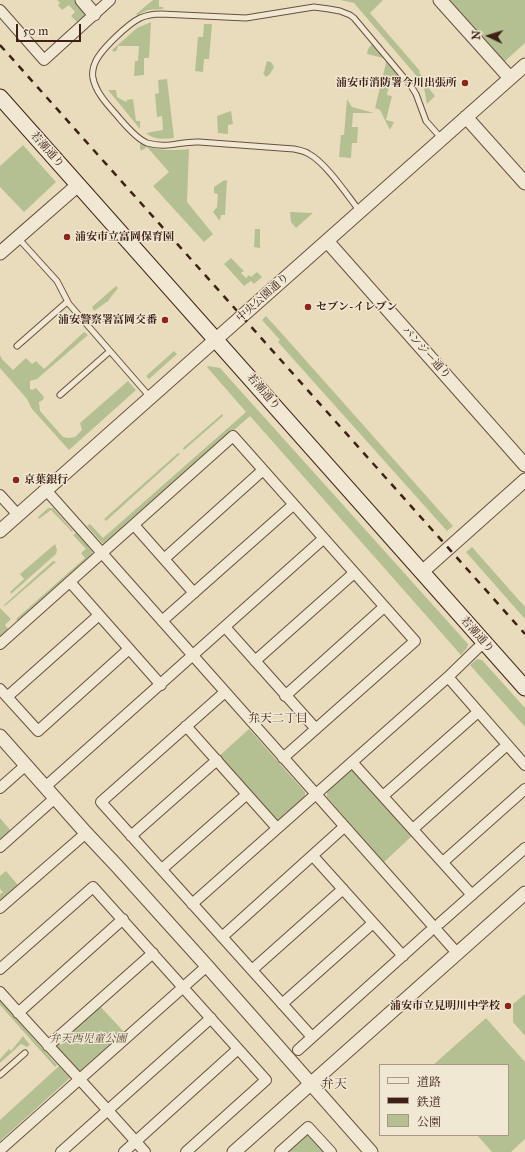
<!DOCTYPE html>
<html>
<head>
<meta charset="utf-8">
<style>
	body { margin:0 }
	#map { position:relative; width:525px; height:1152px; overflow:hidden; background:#e9dcbd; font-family:"IM FELL Great Primer","Noto Serif JP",serif }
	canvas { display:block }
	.legend { position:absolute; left:379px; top:1064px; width:130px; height:72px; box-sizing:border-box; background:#f1e8d4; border:1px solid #a99888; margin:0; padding:5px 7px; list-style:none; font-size:12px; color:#3e2015 }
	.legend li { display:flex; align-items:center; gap:8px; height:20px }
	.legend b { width:20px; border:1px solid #a99888 }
	.north { position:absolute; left:469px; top:16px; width:40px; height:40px; -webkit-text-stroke:3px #f1e8d4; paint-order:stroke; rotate:274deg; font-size:11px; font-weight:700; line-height:16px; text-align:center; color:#3e2015 }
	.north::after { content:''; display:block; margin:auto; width:14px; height:18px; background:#3e2015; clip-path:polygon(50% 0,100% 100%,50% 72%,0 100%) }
	.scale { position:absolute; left:16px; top:24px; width:65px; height:18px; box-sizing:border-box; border:2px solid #3e2015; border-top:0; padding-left:5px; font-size:12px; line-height:14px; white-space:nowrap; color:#3e2015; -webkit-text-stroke:3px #f1e8d4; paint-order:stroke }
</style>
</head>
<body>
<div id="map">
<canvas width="525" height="1152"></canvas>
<ul class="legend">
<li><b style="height:5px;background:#f1e8d4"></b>道路</li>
<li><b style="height:5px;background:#3e2015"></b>鉄道</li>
<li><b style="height:11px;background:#b5c092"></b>公園</li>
</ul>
<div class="north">N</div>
<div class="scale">50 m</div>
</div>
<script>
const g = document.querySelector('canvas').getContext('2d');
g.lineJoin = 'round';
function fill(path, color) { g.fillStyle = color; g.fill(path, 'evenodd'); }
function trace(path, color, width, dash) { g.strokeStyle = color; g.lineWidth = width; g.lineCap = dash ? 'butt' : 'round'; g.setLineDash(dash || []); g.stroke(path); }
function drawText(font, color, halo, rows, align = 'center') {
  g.font = font + ' "IM FELL Great Primer","Noto Serif JP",serif'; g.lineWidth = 3; g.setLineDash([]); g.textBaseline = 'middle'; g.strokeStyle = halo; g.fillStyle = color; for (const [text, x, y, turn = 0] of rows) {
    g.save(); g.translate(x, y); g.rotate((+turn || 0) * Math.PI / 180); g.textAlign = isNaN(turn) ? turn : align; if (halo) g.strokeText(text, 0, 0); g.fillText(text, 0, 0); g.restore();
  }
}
const green = new Path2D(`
	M57 0H74L84 12V16L77 22 71 16 75 12 69 5 62 10 58 5 60 3Z
	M153 0H159V7H163V9L148 10 137 15 136 14Z
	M340 0H383L370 13 420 71 419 72 425 80 423 81 435 96 427 104 424 88 420 80 354 3Z
	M449 0H525V43L504 62Z
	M151 22 149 58H144V75L134 76 135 61H138L139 46H118L117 50 114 52 112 50 137 28Z
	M204 24H212L209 59H204L203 72 195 71 198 37H203Z
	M373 43 408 85 390 81 387 95 392 96 386 120 394 122 390 130 380 110 375 108 387 59 367 54 368 49Z
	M267 61 271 62 274 67 270 74 266 77 263 73 264 72Z
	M167 79 174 138C163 139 154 140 146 133L163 130 162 116 157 117 155 94 159 93 158 80Z
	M108 90H116L117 97 126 102 127 100 133 99 136 121H140V129Z
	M347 99 352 107 374 113H353L352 127H358L357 143H352L351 158 339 157 341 135H344Z
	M231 111 233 124 228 125V134L218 133 217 116Z
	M140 143C158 151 170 151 189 149L187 202 213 234 204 242 153 186 169 172 147 147 141 151 140 148Z
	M23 145 56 182 24 212 0 187V166Z
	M227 180 225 215H221L220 220H219L213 212 217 207 218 194 214 193V187L223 181Z
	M290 212 313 213 296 228 291 222Z
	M255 229H260V248L254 247Z
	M231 258 244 271 241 273 246 278 249 275 251 277 257 272 262 277 254 284 251 281 244 286 224 264Z
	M116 286 118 288 108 301 94 311 92 307Z
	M266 316 285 337 453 526 447 531 278 342 280 340 262 320Z
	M84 332 88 335 37 379 30 381V389L32 390 36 388 44 397 43 400 39 402 40 411 63 437 69 438 75 437 82 430 80 423 128 381 136 390 69 450 32 409 27 399 0 368V355L2 359 13 370 26 358 32 364 36 361 44 369Z
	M174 351 177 354 149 379 146 376Z
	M209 366 220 368 468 644 467 648 461 655 250 416 104 545 87 526 90 524 103 538 246 412 207 367Z
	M222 414 223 416 184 450 183 448Z
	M178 453 180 454 106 521 104 519Z
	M48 508H53L73 531 72 532 51 510 39 519 38 517Z
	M76 533 92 551V557L18 621 16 619 85 558 81 553 86 549 73 535Z
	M55 544 57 550 56 554 11 594 10 592 24 579 20 574Z
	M472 547 525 607V619L466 552Z
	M53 561 56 562 5 606 4 605Z
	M0 608 11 619 5 625 9 630 0 638Z
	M477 659 482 660 525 708V727L470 665Z
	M249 729 305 792V797L279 820H275L219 756Z
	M350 771H356L413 835 384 862 327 797V791Z
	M0 818 12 832 0 842Z
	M6 871 18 885 0 902V894L3 892 0 889V876Z
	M525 994V1036L513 1022V1004Z
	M0 1000 57 1065 55 1067 0 1005Z
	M98 1004 124 1032 79 1073 53 1045Z
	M486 1018 525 1062V1139L511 1152H492L477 1135H508V1065H433Z
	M23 1036 30 1045 27 1047 21 1044 0 1063V1059L9 1049 11 1051Z
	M59 1066 70 1078 0 1141V1120Z
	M307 1132 324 1152H285Z`);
const service = new Path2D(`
	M359 210C347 195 326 163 309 154 305 151 299 150 294 149L199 142C180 141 168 149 147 143 137 139 127 127 120 119 110 107 96 94 93 78 92 74 93 67 95 63 100 50 128 24 140 18 147 15 154 14 161 14L246 18 314 7 329 9 340 11 350 15 354 18 411 86 416 94 426 121 442 139
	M18 238 57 281 69 304 150 397
	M17 346 67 302
	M60 395 110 351
	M0 1075 25 1053`);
const minor = new Path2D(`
	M0 10 44 60 110 0
	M46 490 457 953
	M0 495 18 515
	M134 525 194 593
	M164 559 263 470
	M70 582 161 685
	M162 621 293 505
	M225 627 316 729
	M0 644 233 436 415 641 283 758
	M255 661 354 573
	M448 677 525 765
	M0 689 38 731 129 649
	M225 692 101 802 312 1037
	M285 696 384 607
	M7 697 99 615
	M186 726 277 828
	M352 762 472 895
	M45 787 323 539
	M0 788 26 765
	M383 796 478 712
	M413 829 507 745
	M131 836 217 760
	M0 847 55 798
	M313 856 403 956
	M443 862 525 789
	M162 869 246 795
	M192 904 448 677 484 642
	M0 908 86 833
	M440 923 525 848
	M222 937 344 827
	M0 969 93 887 266 1080 186 1152
	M252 970 343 889
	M0 992C48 1046 98 1098 145 1152
	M282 1004 373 923
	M18 1013 123 919
	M48 1046 153 953
	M298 1050 429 932
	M0 1150 207 966
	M61 1152 211 1018
	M124 1152 238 1049
	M280 1152 308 1127 331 1152`);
const tertiary = new Path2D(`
	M82 0 94 14
	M440 0 510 78
	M466 117 525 183
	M327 241 525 465
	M0 253 78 185
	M0 531 525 65
	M422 572 525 480
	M0 736 86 833 117 866 207 966 371 1152
	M234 1152 525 893`);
const secondary = new Path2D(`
	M0 97 525 688`);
const rail = new Path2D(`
	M0 45 525 634`);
const markers = [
	[465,83,4,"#8f2418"],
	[67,237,4,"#8f2418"],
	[308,307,4,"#8f2418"],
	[165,320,4,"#8f2418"],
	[16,480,4,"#8f2418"],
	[508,1006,4,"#8f2418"]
];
const poiNames = [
	["浦安市消防署今川出張所",457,83],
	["浦安市立富岡保育園",75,237,"left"],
	["セブン-イレブン",316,307,"left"],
	["浦安警察署富岡交番",157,320],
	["京葉銀行",24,480,"left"],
	["浦安市立見明川中学校",500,1006]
];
const streetNames = [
	["若潮通り",47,150,48],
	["中央公園通り",263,298,-42],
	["パンジー通り",426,353,48],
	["若潮通り",263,392,49],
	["若潮通り",477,635,48]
];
const parkNames = [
	["弁天西児童公園",88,1039]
];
const neighbourhoodNames = [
	["弁天二丁目",278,719]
];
const quarterNames = [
	["弁天",334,1085]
];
fill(green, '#b5c092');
trace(service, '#694f3f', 7);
trace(minor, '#694f3f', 12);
trace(tertiary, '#694f3f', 15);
trace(secondary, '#3e2015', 17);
trace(service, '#f1e8d4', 5);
trace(minor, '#f1e8d4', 10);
trace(tertiary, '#f1e8d4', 13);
trace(secondary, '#f1e8d4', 15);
trace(rail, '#3e2015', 2.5, [7, 7]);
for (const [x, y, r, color] of markers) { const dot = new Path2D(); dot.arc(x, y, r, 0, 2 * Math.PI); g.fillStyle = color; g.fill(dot); trace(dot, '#f1e8d4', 1.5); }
drawText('bold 11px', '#3e2015', '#f1e8d4', poiNames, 'right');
drawText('11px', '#3e2015', '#f1e8d4', streetNames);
drawText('italic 11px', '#5c4834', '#f1e8d4', parkNames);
drawText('12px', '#3e2015', '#f1e8d4', neighbourhoodNames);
drawText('13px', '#3e2015', '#f1e8d4', quarterNames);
</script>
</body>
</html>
